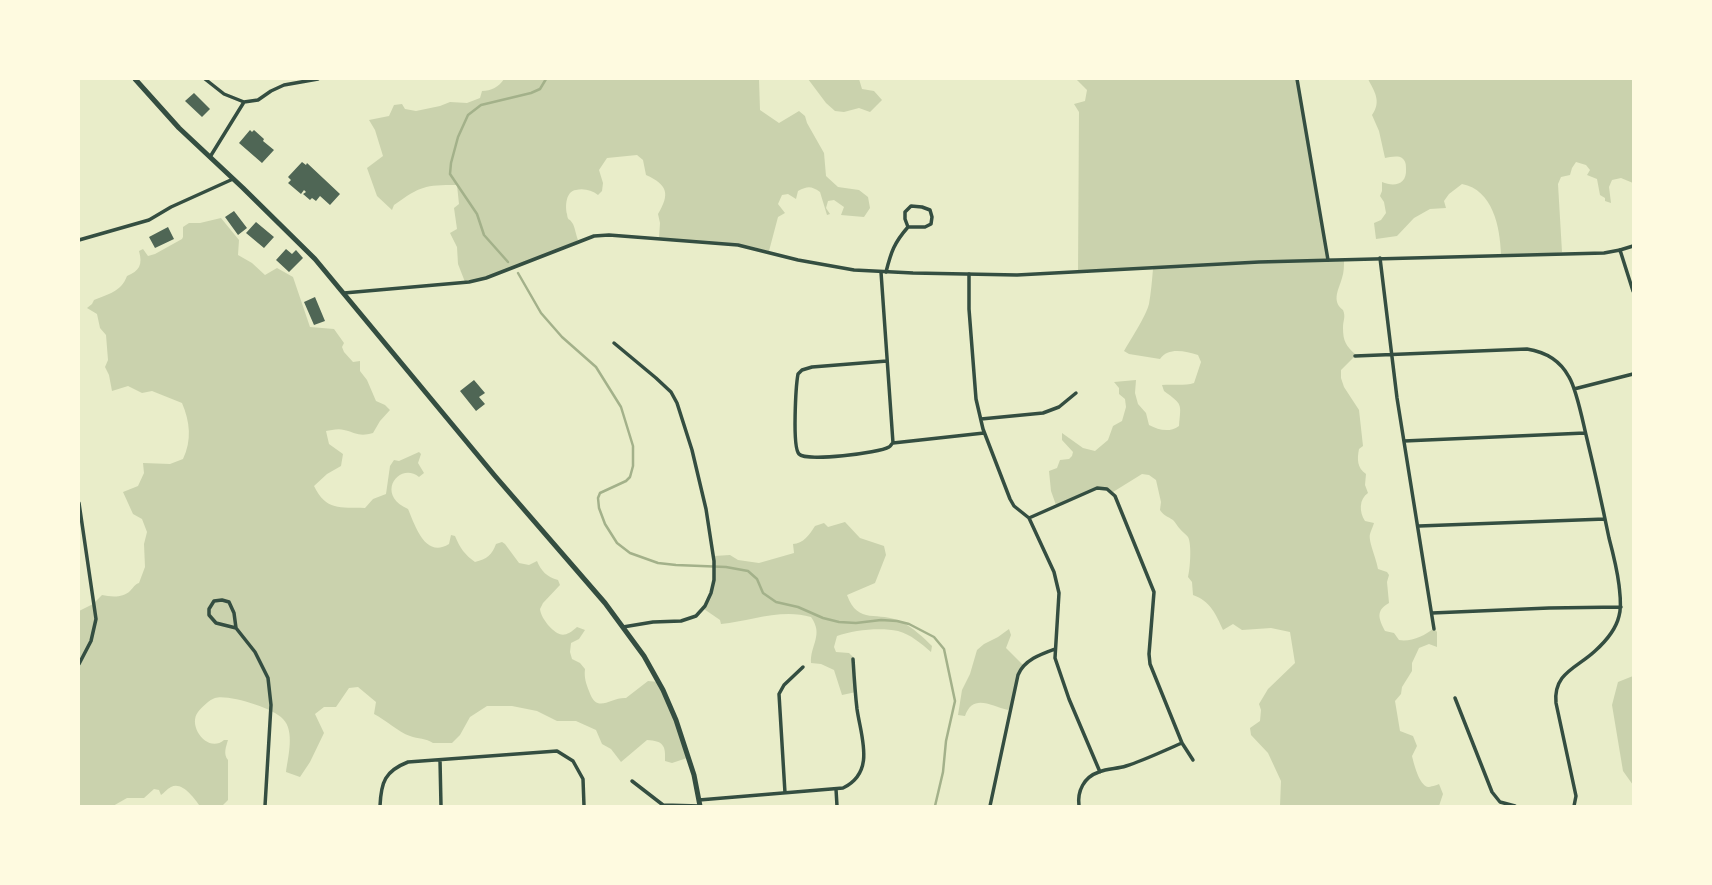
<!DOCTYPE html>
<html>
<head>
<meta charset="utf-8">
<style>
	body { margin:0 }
	#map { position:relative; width:1712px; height:885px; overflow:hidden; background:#e9edc9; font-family:Figtree,sans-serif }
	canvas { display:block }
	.frame { position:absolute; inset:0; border:80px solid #fefae0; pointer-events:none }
</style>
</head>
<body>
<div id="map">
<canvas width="1712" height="885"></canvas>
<div class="frame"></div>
</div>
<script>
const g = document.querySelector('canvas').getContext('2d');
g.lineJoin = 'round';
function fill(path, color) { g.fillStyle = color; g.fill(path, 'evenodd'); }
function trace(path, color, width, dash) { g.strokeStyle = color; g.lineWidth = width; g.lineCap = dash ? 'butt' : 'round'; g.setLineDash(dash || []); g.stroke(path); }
const green = new Path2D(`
	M504 79H759L760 110 779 123 799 111 805 116 807 123 824 153 826 176 838 187 859 190 868 197 870 208 864 217 841 215 844 207 834 200 828 201 826 208 830 214 827 215 820 192C811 186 808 186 798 191L796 199 788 194 782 195 778 204 785 213 778 217 769 251 749 246 659 238 660 223 658 214C670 194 668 185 646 175L643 160 637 155 607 158 599 170 603 183 602 191 598 195C592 190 583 188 576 190 566 191 565 206 567 214 568 222 569 217 573 224 575 228 576 235 578 240L577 241 486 278 465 282 458 264 457 247 450 233 457 229 454 208 459 204 457 185C424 185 421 186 394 205L392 210 377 196 367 168 383 156 375 130 369 120 389 116 394 105 402 104 405 109 416 111 440 106 450 102 467 103 480 98 482 91C491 91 499 87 504 79Z
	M808 79H859L862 89 874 91 882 100 870 112 859 108 844 112 835 111 826 103Z
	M1076 79H1298L1328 258 1344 260C1344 266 1344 272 1342 278 1339 289 1331 301 1343 310 1346 317 1343 320 1343 328 1343 341 1346 346 1356 355L1341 370V378L1344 387 1359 410 1363 446 1359 449C1357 459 1357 468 1366 474L1365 485 1368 493C1359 499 1359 512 1365 521L1374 523C1373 527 1371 530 1370 534 1368 541 1377 560 1378 569L1387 572 1389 575 1387 582 1389 603C1375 611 1379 619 1385 631L1394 633 1399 640C1411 642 1425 636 1434 628L1437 632V647L1429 644 1419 648 1412 663V671L1402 687 1401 694 1395 701 1400 731 1413 736 1417 746 1412 756C1414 764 1419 785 1428 787 1430 787 1437 785 1439 784L1443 794 1439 806H1280L1281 781 1268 753 1251 735 1250 728 1260 721 1261 710 1259 704 1268 689 1295 663 1290 632 1271 628 1242 630 1233 624 1223 630C1216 614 1210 601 1193 595L1192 582 1188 577C1190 570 1192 544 1188 537 1186 534 1182 532 1180 529 1177 526 1176 523 1173 520 1167 516 1164 516 1160 510L1161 502 1156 480 1149 475 1142 474 1113 492 1103 487 1056 505 1051 491 1049 471 1057 468 1060 460 1069 459 1072 456 1073 452 1062 440V433L1083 448 1095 451 1108 440 1113 426 1122 421 1126 407 1125 399 1119 394V388L1114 382 1136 380 1135 393 1138 404 1146 413 1149 425C1159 430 1169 433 1179 426 1181 403 1183 405 1164 391L1162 385C1172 384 1185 386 1194 383L1201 362 1198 355C1185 351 1168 347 1160 359L1129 354 1124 351C1131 339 1146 316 1149 304 1151 292 1152 281 1153 269L1078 272 1079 112 1074 104 1085 101 1087 90Z
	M1368 79H1633V183L1621 178 1612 180 1609 187 1611 203 1605 201V198L1600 195 1597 179 1587 175 1590 170 1586 165 1576 162 1572 168 1570 175 1561 177 1558 184 1562 252 1557 253 1501 254C1500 227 1493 190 1462 184L1449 194 1444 201 1446 208 1430 209 1414 218 1397 236 1376 239 1374 223 1381 220 1386 213 1384 202 1380 196 1382 191V182C1394 187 1407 185 1406 169 1406 165 1406 161 1402 158 1398 155 1390 157 1385 158L1379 131 1372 115C1382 101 1374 91 1368 79Z
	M221 218 239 240 238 255 252 263 265 275 277 268 293 277 310 327 334 329 344 343 342 347 344 352 353 362 360 361V371L367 380 376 401 385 405 390 410 380 421 373 433C359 437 357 433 344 430 339 428 331 430 326 431L329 444 343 454 341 466 327 474 314 486C326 511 340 507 365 508L373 499 386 494 390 466 394 460 399 461 419 452 421 454 418 463 424 473 419 477C400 461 374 494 408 509 415 525 425 559 449 544L451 535 455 536C460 548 465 555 475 562 487 559 492 555 496 544L502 542 505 544 519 563 529 565 537 561C541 571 547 577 558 580L560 585 543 603 540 609C541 616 544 619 548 625 559 637 565 638 577 627L585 630 579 639 571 643 570 652 572 659 580 663 585 669C584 678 586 683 589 691 597 715 610 697 626 698L648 681 659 682 675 718 687 758 672 763 665 761C666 745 663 741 647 740L621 762 611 749 602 744 596 730 576 721H557L537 711 512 706H487L470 717 460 735 452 743H433C426 738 418 739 410 736 398 732 386 720 374 714L376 702 358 687 349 688 336 707H324L315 714 324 733 310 762 300 777 286 772C288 757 295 731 283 719 273 708 228 694 215 698 209 700 202 707 198 712 187 726 208 754 224 740H228C226 747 223 754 228 760V800L222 806H200C194 798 182 781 171 787 167 789 164 793 161 795L159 790 154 789 144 798H127L113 806H79V611L93 604 102 595C111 597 123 598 130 591 133 588 135 584 139 583L145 567 144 544 147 532 142 519 133 514 123 492 138 486 144 473 143 463 170 464 183 459C192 440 190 422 182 403L152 391 142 393 128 386 112 391 109 375 105 367 108 360 106 335 100 328 97 314 87 308 92 304 94 300C108 294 121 292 127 276 139 271 143 265 139 251L143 249 148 256 155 254 182 239 183 237V227L189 223H200Z
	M845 522 860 538 884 546 886 555 875 583 847 595C858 626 878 610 902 622 913 628 923 637 932 646L931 652C922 644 910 634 898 631 880 627 854 630 837 636L834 647 836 652 849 653 853 657 856 692 842 695 834 670 821 664 811 663C810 645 824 635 811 617 782 608 750 621 721 624L720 620 704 609 712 589 714 556 730 555 738 560 759 563 794 553 793 544C803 544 810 534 815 526L824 523 828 527Z
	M1009 629 1011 635 1006 648 1023 665 1019 671 1010 708 1008 710C991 706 973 693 965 716L958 715 962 690 970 674 977 650 984 644 998 637Z
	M1633 676V785L1623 771 1612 705 1618 682Z`);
const stream = new Path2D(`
	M508 262 484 235 477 214 450 174 451 163 458 137 468 115 481 105 531 93 540 89 546 79
	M518 273 541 313 562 337 596 367 621 407 633 446V466L630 477 626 481 600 493 598 498 599 508 605 524 617 543 630 553 658 563 676 565 726 567 748 571 757 579 763 593 776 602 798 607 823 618 839 622 856 623 881 620 897 621 909 624 934 637 944 649 955 701 946 741 943 772 935 806`);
const building = new Path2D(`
	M194 93 210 109 202 117 185 101Z
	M250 130 252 132 254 130 264 139 263 141 274 150 262 163 239 143Z
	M302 162 306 165 307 163 340 194 330 205 320 196 316 201 312 198 310 200 303 194 306 192 304 190 301 194 288 183 291 180 288 177Z
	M234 211 247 228 238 235 225 217Z
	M256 222 274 237 264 248 246 233Z
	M168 227 174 239 155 248 149 237Z
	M286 249 292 254 296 250 303 258 289 272 276 260Z
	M315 297 325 321 314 325 304 302Z
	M474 380 485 393 479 397 485 404 476 411 460 391Z`);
const minor = new Path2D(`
	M205 79 224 94 244 102
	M1297 79 1328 260
	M210 157 244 102 258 100 271 91 284 85 318 79
	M1620 250 1633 246
	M1380 258 1397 398 1434 629
	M881 272 893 443
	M886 272C891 252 894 243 908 227H925L931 224 932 217 930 210 922 207 911 206 905 212V219L908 227
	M969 274V309L976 399 983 429 1010 499 1014 506 1029 518 1054 572 1059 593 1055 658 1069 699 1100 772
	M614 343 656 378 671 392 677 403 692 450 706 509 714 561V580L711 593 705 606 696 616 681 621 653 622 623 627
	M1355 356 1527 349C1546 352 1560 360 1569 377 1577 390 1583 423 1587 439 1595 472 1602 504 1609 538 1613 553 1617 569 1619 585 1620 595 1622 606 1619 616 1616 629 1605 642 1595 651 1577 668 1553 673 1556 703L1576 796 1574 806
	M887 361 812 367 802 370 798 374C796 385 792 447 799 454 806 462 879 453 889 447 891 446 891 444 893 443L984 433
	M1574 389 1633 374
	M981 419 1043 413 1059 407 1076 393
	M1404 441 1585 433
	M79 503 96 619 91 641 79 664
	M1029 518 1097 488 1107 489 1115 496 1154 592 1149 654 1150 664 1182 743 1193 760
	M1419 526 1605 519
	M1432 613 1549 608 1621 607
	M236 628 216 623 209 615V609L214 601 222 600 229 602 234 613 236 628 255 652 268 678 271 705 265 806
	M1455 698 1492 792 1500 802 1515 806
	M440 760 441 806
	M632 781 663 805 700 806
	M836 789 837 806
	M785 793 779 694 784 685 803 667
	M699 800 843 788C876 772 861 737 857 709 855 692 854 675 853 659
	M380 806C381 782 385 771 408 762L557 751 573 761 583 779 584 806
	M990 806 1018 675C1024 660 1041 654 1055 649
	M1079 806C1077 791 1084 777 1099 772 1108 768 1117 769 1126 766 1145 760 1163 751 1182 743`);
const tertiary = new Path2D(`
	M79 240 149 220 171 207 233 179
	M344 293 469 282 486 278 594 236 609 235 738 245 798 260 854 270 913 273 1017 275 1259 262 1604 253 1620 250 1633 291`);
const primary = new Path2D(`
	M135 79 179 128 243 188 315 259 495 476 605 603 644 656 663 690 676 720 694 775 700 806`);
fill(green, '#cad2ad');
trace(stream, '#a3b18a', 2.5);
fill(building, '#4f6655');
trace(minor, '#344e41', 3.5);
trace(tertiary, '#344e41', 3.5);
trace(primary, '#344e41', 5);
</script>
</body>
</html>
